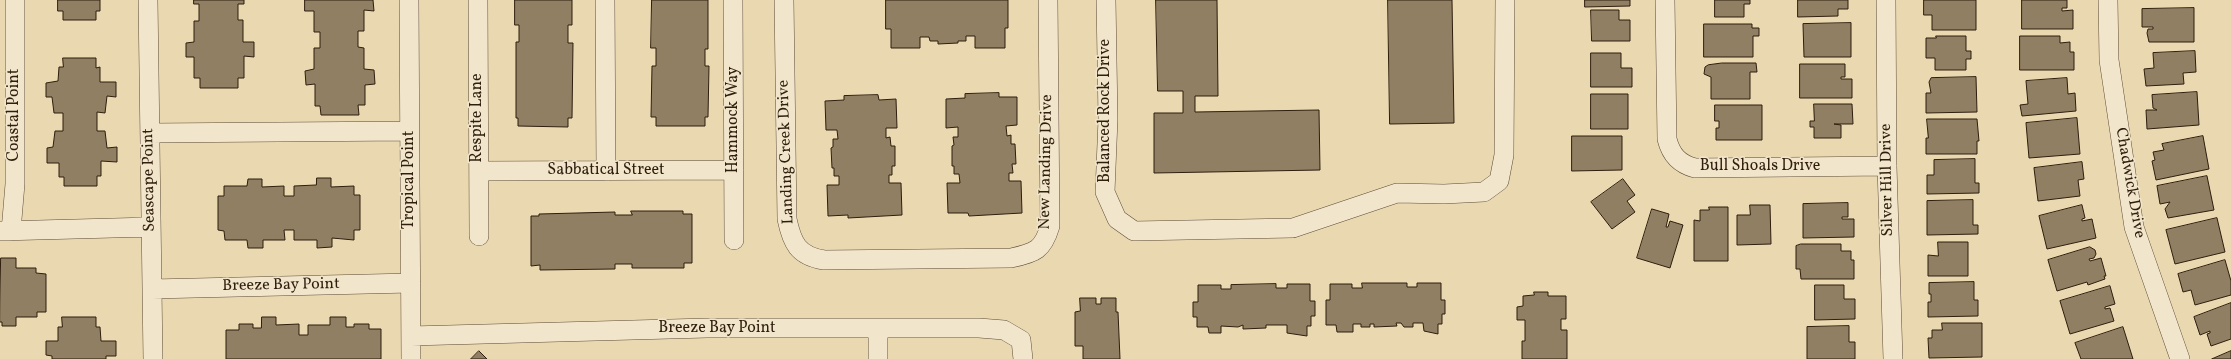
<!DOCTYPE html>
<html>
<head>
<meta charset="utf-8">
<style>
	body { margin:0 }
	canvas { display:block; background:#ead8b1 }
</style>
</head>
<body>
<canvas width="2231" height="359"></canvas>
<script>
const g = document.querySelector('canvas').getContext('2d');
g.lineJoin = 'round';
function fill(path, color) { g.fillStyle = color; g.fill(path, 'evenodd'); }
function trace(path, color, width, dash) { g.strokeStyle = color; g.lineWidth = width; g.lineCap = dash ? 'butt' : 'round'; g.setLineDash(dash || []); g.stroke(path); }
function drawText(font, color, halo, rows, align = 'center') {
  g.font = font + ' Vollkorn,serif'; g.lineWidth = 3; g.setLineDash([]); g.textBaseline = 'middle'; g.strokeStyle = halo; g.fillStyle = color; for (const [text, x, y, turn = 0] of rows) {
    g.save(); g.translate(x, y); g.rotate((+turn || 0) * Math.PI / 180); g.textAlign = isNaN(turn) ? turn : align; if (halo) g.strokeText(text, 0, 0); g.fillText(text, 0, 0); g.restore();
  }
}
const building = new Path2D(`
	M58 0H100V11H96V20H63V11H58Z
	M194 0H244V4H238V20H243V42H254V57L244 56V78H238V88H200V78H194V57H186V43L194 42V21H199V4H194Z
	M305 0H373L374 11 364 10V31H358V47L364 48V69L374 70 375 84 365 85V105H358L359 115H321L320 106H315V84L306 85 305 71 314 69V48H320V32H314V11H305Z
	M515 0H572V25H568V43H573L572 118H568V127L518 126V118H516V42H519V25H515Z
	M652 0H708V49H705V66H709L708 117H705V126H656V117H651L652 66H656V48H651Z
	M886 0H1008V28H1005V48H975V36H966V41H958V43L938 44V41H930L929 37H920V48H891V29H886Z
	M1156 0H1217L1218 96H1195V112L1319 110 1320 170 1154 173V113H1183V91H1158Z
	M1388 0H1452L1454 123 1390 124Z
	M1585 0H1630V6L1585 7Z
	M1715 0H1750V4H1744V17H1715Z
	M1798 0H1848V9H1838V16L1798 17Z
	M1924 0H1976V30H1932V15H1924Z
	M2022 0H2067V8H2062V11L2073 10V29H2022Z
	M2194 8V42H2149L2147 33 2148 29H2153V27H2142V9Z
	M1591 10H1619V20H1630V41H1592Z
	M1851 23V57H1804L1803 24Z
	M1704 24H1752V28H1759V36H1753V57H1704Z
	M1936 36H1966V51H1971V59H1966V70H1935V58H1926V38H1936Z
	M2020 36H2060V43L2070 42V52H2074V70H2020Z
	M2195 51 2196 72 2183 73 2184 84 2146 86 2144 69 2154 68 2153 53Z
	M1591 53H1621V68H1632V87H1591Z
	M63 58H96V68L100 67V82H116V97L107 96 105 113 97 112V131H105L107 148 117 147V162L101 161V176H97V186H64V177H59V163H47V148L53 147 55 131H63V113H54L52 97H46V83L58 81 59 67H63Z
	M1722 63H1756L1757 72H1750V99H1711V77L1704 74 1705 67 1708 65Z
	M1800 64H1845V77H1841V79H1852V98H1800Z
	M1976 77 1977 112 1926 113V93H1931L1929 82 1931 78Z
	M2067 78 2068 94 2075 93 2076 111 2022 116 2020 105 2028 104 2026 81Z
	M2197 92 2199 125 2147 129 2146 110H2157L2153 108 2152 95Z
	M999 93V97H1017V125L1006 126 1007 136 1011 135V144H1015L1016 164H1012L1013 173H1009V181H1021L1022 213 969 216 968 213H948L947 183H960L959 174H954V166H952V146L954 145 953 137H958V127L946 128V99L965 98V94Z
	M1591 94H1628V129H1591Z
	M878 95 879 100 896 99 897 128H886V138L890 137 891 146H895V166H892V175H889V183H901L902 215 848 218V215L828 216 827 185H839V176H834V168H832L831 148 833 147V139H838L837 130H826L825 101 844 100V96Z
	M1814 104H1852L1853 124H1834L1841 125V138H1814V127H1810V121H1814Z
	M1715 105H1762V140H1716V128H1719V121H1715Z
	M2077 118 2080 154 2029 158 2026 123Z
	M1927 119H1977L1979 141H1977V154H1926V138H1928Z
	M1572 136H1622V170L1572 171Z
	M2203 136 2209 169 2156 180 2152 161 2155 160 2153 152 2164 150 2162 144Z
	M1975 159V183H1979V193L1927 194V175H1934V160Z
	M2082 162 2084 179 2078 180 2080 196 2038 201 2034 168Z
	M2207 176 2214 210 2168 218 2165 209 2170 202 2160 204 2157 186Z
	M317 178H331V187L354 186V195H360V230H354V240L332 238V247L317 248V240H294V230H284L285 240H263V248H248L247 240H225L224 231 218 230V196H224V186H247L248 179H262V187L284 186V196H294V186L316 185Z
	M1623 179 1635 195 1627 201 1635 212 1612 229 1591 202Z
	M1973 200V225H1978V234L1927 235V201Z
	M1848 203V217H1842V219H1854V237L1803 238V204Z
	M1750 205H1770L1771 244 1737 245V215H1750Z
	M2082 205 2085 218 2082 219V221L2092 219 2096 238 2047 249 2039 216Z
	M1709 207H1728V261H1694V220L1700 221V210H1709Z
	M1652 209 1669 214 1666 227H1668L1670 221 1683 225 1670 268 1637 258Z
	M631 211H683V214H692V263H684V268H632V264H615V269L540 270V265L531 266V216H539V214L615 212V215H632Z
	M2217 218 2225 252 2175 264 2166 230Z
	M1938 242H1968V276H1928V255L1938 256Z
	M1801 244H1841V251H1851V260H1854V279H1801L1800 269H1796V246Z
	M2090 247 2095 250 2096 254 2094 258 2089 259 2090 261 2101 258 2106 276H2104L2105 279 2088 285 2087 282 2057 291 2048 260Z
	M1 258H16V268H36V273L46 274V312H37V317H16V326H2V322H0Z
	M2225 260 2231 281V295L2195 305 2191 290 2183 292 2178 274Z
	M1974 282V300H1978V316L1928 317V302H1931V294H1929V283Z
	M1362 283H1407V287H1417V283H1441V300H1445V314H1442V324H1438V334L1424 331 1423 323H1413V327H1404L1401 323H1396L1397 326 1374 327V324H1370V327H1361V324H1353V332H1337L1336 325H1326V300H1330V284H1352V288H1362Z
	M1276 284V288H1287V284H1310V301H1315V316H1311V326H1307V336L1287 333V325H1266V328L1243 329V325L1238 327 1221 326V333H1209L1208 327H1197V317H1193V302H1198V285H1221V289H1231V285Z
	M1815 285H1844V299H1855V319L1815 320Z
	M2110 286 2115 304 2105 307V309L2110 308 2114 321 2070 334 2060 301Z
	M1534 292H1548V296H1566V319H1561V330H1567V359H1522V341H1525V320H1517V307L1523 306V296L1534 295Z
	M1080 298H1096V304H1101V298H1116V312H1118L1120 359H1083V346H1075V312L1080 311Z
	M2231 303V339L2211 346 2207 334 2210 333V331L2200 335 2194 317Z
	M62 317H96V327H100L101 341H116V356H106V359H52V356L46 355V341H58V327H62Z
	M262 317H276V325L299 324V335H308V325H330V317H346V327H354V324H369V329H381V359H226V330H239V324H253V328H261Z
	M1942 323H1982V357L1929 358 1928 338H1932V330H1942Z
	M1849 326V342H1855V359H1807V327Z
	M2123 327 2133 359H2081L2075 343Z
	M479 351 487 359H471Z
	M2231 351V359H2212Z`);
const minor = new Path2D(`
	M148 0 153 359
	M409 0 411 359
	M478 0 479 236
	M605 0 606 171
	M733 0 734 240
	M784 0 787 219C792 243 798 256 824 260L1011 258C1035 253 1043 250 1050 226L1048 0
	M1106 0 1108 119 1105 192 1117 219 1134 231 1293 228 1397 193 1444 194 1484 192 1499 181 1504 155 1505 0
	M1665 0 1667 139C1671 155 1679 164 1695 168L1887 166
	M1886 0 1887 166 1893 359
	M2108 0 2109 60 2134 227 2180 359
	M150 133 409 131
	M479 171 734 170
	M0 231 151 227
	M11 231 15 184V0
	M152 289 411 283
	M411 336 707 328H979L1004 330 1021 340 1023 359
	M878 359V329`);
const streetNames = [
	["Balanced Rock Drive",1106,111,-90],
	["Coastal Point",15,115,-90],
	["Respite Lane",478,118,-90],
	["Hammock Way",734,120,-90],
	["Landing Creek Drive",787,152,-92],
	["New Landing Drive",1047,162,-89],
	["Bull Shoals Drive",1760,167],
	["Sabbatical Street",606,171],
	["Seascape Point",150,180,-91],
	["Tropical Point",410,180,-90],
	["Silver Hill Drive",1888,180,-91],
	["Chadwick Drive",2129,183,80],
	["Breeze Bay Point",281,286,-1],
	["Breeze Bay Point",717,329]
];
fill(building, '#907f62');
trace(building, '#2f1e0d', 1);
trace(minor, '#5e4c36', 20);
trace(minor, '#f1e6cc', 19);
drawText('16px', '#2f1e0d', '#f1e6cc', streetNames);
</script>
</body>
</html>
